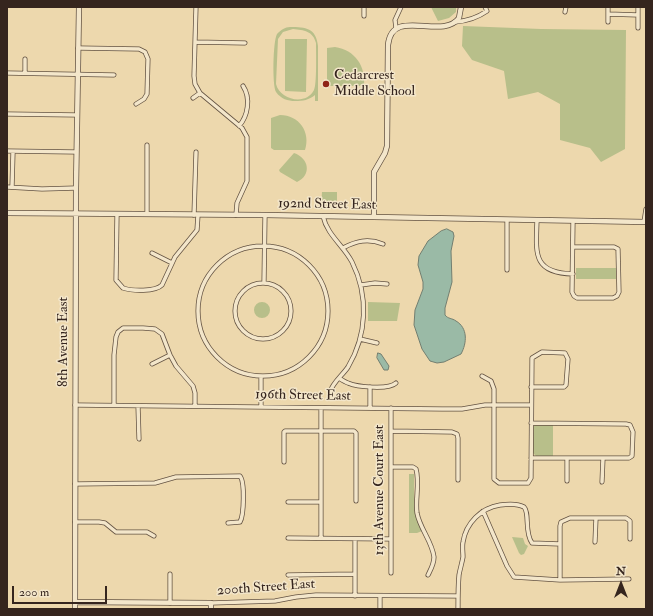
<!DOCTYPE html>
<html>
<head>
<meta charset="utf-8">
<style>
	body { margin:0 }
	#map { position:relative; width:653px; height:616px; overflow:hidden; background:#edd8ad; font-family:"IM FELL Double Pica",serif }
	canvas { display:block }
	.frame { position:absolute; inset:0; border:8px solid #35251e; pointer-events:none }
	.north { position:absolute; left:601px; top:564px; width:40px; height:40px; -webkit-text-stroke:3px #f3e6ca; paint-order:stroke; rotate:0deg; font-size:11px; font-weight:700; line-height:16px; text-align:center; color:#35251e }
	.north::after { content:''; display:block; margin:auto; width:14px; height:18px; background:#35251e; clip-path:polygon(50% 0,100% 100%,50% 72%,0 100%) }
	.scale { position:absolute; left:12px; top:586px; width:95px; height:18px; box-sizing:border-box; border:2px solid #35251e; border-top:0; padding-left:5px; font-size:12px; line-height:14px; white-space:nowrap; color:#35251e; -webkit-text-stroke:3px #f3e6ca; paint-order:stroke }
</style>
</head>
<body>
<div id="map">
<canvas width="653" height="616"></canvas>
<div class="frame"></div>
<div class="north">N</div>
<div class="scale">200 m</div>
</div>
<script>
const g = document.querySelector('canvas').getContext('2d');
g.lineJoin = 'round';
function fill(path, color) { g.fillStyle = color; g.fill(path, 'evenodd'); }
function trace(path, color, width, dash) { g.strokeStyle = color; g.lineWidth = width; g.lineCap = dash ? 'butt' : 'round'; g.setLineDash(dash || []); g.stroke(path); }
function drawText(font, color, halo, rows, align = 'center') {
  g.font = font + ' "IM FELL Double Pica",serif'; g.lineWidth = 3; g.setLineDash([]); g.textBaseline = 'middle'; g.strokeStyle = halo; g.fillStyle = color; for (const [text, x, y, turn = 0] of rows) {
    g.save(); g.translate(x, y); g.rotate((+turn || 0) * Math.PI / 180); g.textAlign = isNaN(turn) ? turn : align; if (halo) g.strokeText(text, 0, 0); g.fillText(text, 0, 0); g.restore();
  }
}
const green = new Path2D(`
	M431 7H456V12L449 18 438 21Z
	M463 26 541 29 626 30 625 149 601 162 590 148 560 140V104L538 92 508 99 504 71 472 60 462 46Z
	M290 27C306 27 316 28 318 46V101H315V95C309 100 303 101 295 101 288 101 281 99 276 92 272 85 273 41 277 34 281 30 285 27 290 27ZM293 29C304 30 313 31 316 43 316 52 317 84 314 90 306 106 280 100 276 84L278 39 283 32Z
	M285 39H307L306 92 285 91Z
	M335 47C355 50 366 66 364 86H330L327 83V48Z
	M280 115C299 115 311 132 305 150H274L271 148V118Z
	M294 153C309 158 312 175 297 182L280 172 279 170Z
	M322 192H337V209H321Z
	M576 268H616V279H576Z
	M254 310a8 8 0 1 1 16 0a8 8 0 1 1-16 0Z
	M368 302 400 303 397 321H368Z
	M535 425H553V456H536L532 452 533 426Z
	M409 474H414C414 494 413 513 422 531L417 533H409Z
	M512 537 523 538 525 544 528 546 524 554 521 555 519 553Z`);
const water = new Path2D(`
	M447 229 453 232 454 236 451 251 452 282 445 308V315C448 319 452 318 456 321 468 328 467 343 461 354L444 362 437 363 430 361 422 349 414 325 415 310 423 289V282L418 265 419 256 428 241 441 231Z
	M378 353 381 354 389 366 388 370H384L377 358Z`);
const minor = new Path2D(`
	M196 7 194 76 195 84 200 93 242 128 247 137V181L237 203 236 215
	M565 12 566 7
	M608 14 638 15
	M364 16V7
	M455 22C468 21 477 18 487 11L485 7
	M608 22V7
	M396 28 395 20 401 7
	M638 28V7
	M195 42 245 43
	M78 48 139 49 145 52 148 59 147 94 144 99 136 104
	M7 73 114 75
	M25 73V59
	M193 98 200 93
	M7 114 77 115
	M239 126C248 116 251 98 243 86
	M7 151 76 152
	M7 187 42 189 76 188
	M12 187 13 152
	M117 214 116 280 123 288C132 291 155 292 162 285L175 257 197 230 198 215
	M147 214V145
	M194 215 196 152
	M323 216C327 235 344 246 352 262 369 296 367 335 348 367 342 376 333 382 330 392
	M507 220V270
	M537 220C536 253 532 273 573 274
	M644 222 646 209
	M198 311a65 65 0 1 1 130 0a65 65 0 1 1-130 0Z
	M573 247H614L618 249 619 292 617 296 613 298H577L574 296 572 292 573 221
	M343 248C356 241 368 238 383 244
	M152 253 172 263
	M264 282 265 215
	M235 311a28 28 0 1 1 56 0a28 28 0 1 1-56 0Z
	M361 285 375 283 387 284
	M360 339 377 343
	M152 364 170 355
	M482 376 491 381 494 389V479L499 483H528L531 478 532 358 542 352 565 353 568 359 566 385 564 387H531
	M339 378C342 380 345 382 348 383 357 387 389 390 396 383
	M370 387V408
	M75 405 442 409H462L485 405H531
	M114 405V355L116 337 118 332 123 328H143L155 329 162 334 170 355 176 366 193 386 195 393V406
	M138 406 139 439
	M261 407V376
	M321 408V538
	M392 431 452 432 457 434 458 438V480
	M531 458H629L632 456 633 432 630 425 626 424 531 423
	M567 458V481
	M284 462V432L285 431H354L356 433V501
	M392 467H413L416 469C420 483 415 499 417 513 420 529 432 541 434 557 434 564 431 569 428 575
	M602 482 603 458
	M75 484 155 483 176 477 240 476C245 482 244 515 240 522L228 523
	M288 502H321
	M483 511 507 566 514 577 560 580 629 579
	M75 522H99L105 523 116 532H147L154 536
	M288 538 391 539
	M355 539V596
	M595 542 596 518
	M391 573V408
	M170 574V603
	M288 575 355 574
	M560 580V526L561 522 570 518H626L630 521V539
	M380 596V609
	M211 603 275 601 296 597 316 595 458 596
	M458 609C458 598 458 586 459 575 460 569 462 563 463 557 463 552 462 547 463 542 466 523 481 508 500 505 507 504 517 503 524 507 530 513 524 532 532 543L560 544`);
const tertiary = new Path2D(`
	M7 213 265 215 646 222
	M374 217V172L385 153 387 146 388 45C392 6 442 41 459 18L461 7
	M75 602 211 603V609
	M75 609 76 188 79 7`);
const markers = [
	[326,84,4,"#8f2418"]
];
const poiNames = [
	["Cedarcrest",334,76],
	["Middle School",334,92]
];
const streetNames = [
	["192nd Street East",327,205,1],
	["8th Avenue East",64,342,-90],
	["196th Street East",303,396,1],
	["13th Avenue Court East",380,490,-90],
	["200th Street East",266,588,-4]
];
fill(green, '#b8bf8a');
fill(water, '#9abaa6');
trace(water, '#727e70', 1);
trace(minor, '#635242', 5);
trace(tertiary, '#635242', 6);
trace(minor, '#f3e6ca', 3.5);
trace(tertiary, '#f3e6ca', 4.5);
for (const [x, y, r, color] of markers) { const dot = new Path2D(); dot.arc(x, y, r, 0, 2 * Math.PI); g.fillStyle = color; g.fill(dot); trace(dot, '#f3e6ca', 1.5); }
drawText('14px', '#35251e', '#f3e6ca', poiNames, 'left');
drawText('14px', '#35251e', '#f3e6ca', streetNames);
</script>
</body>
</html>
